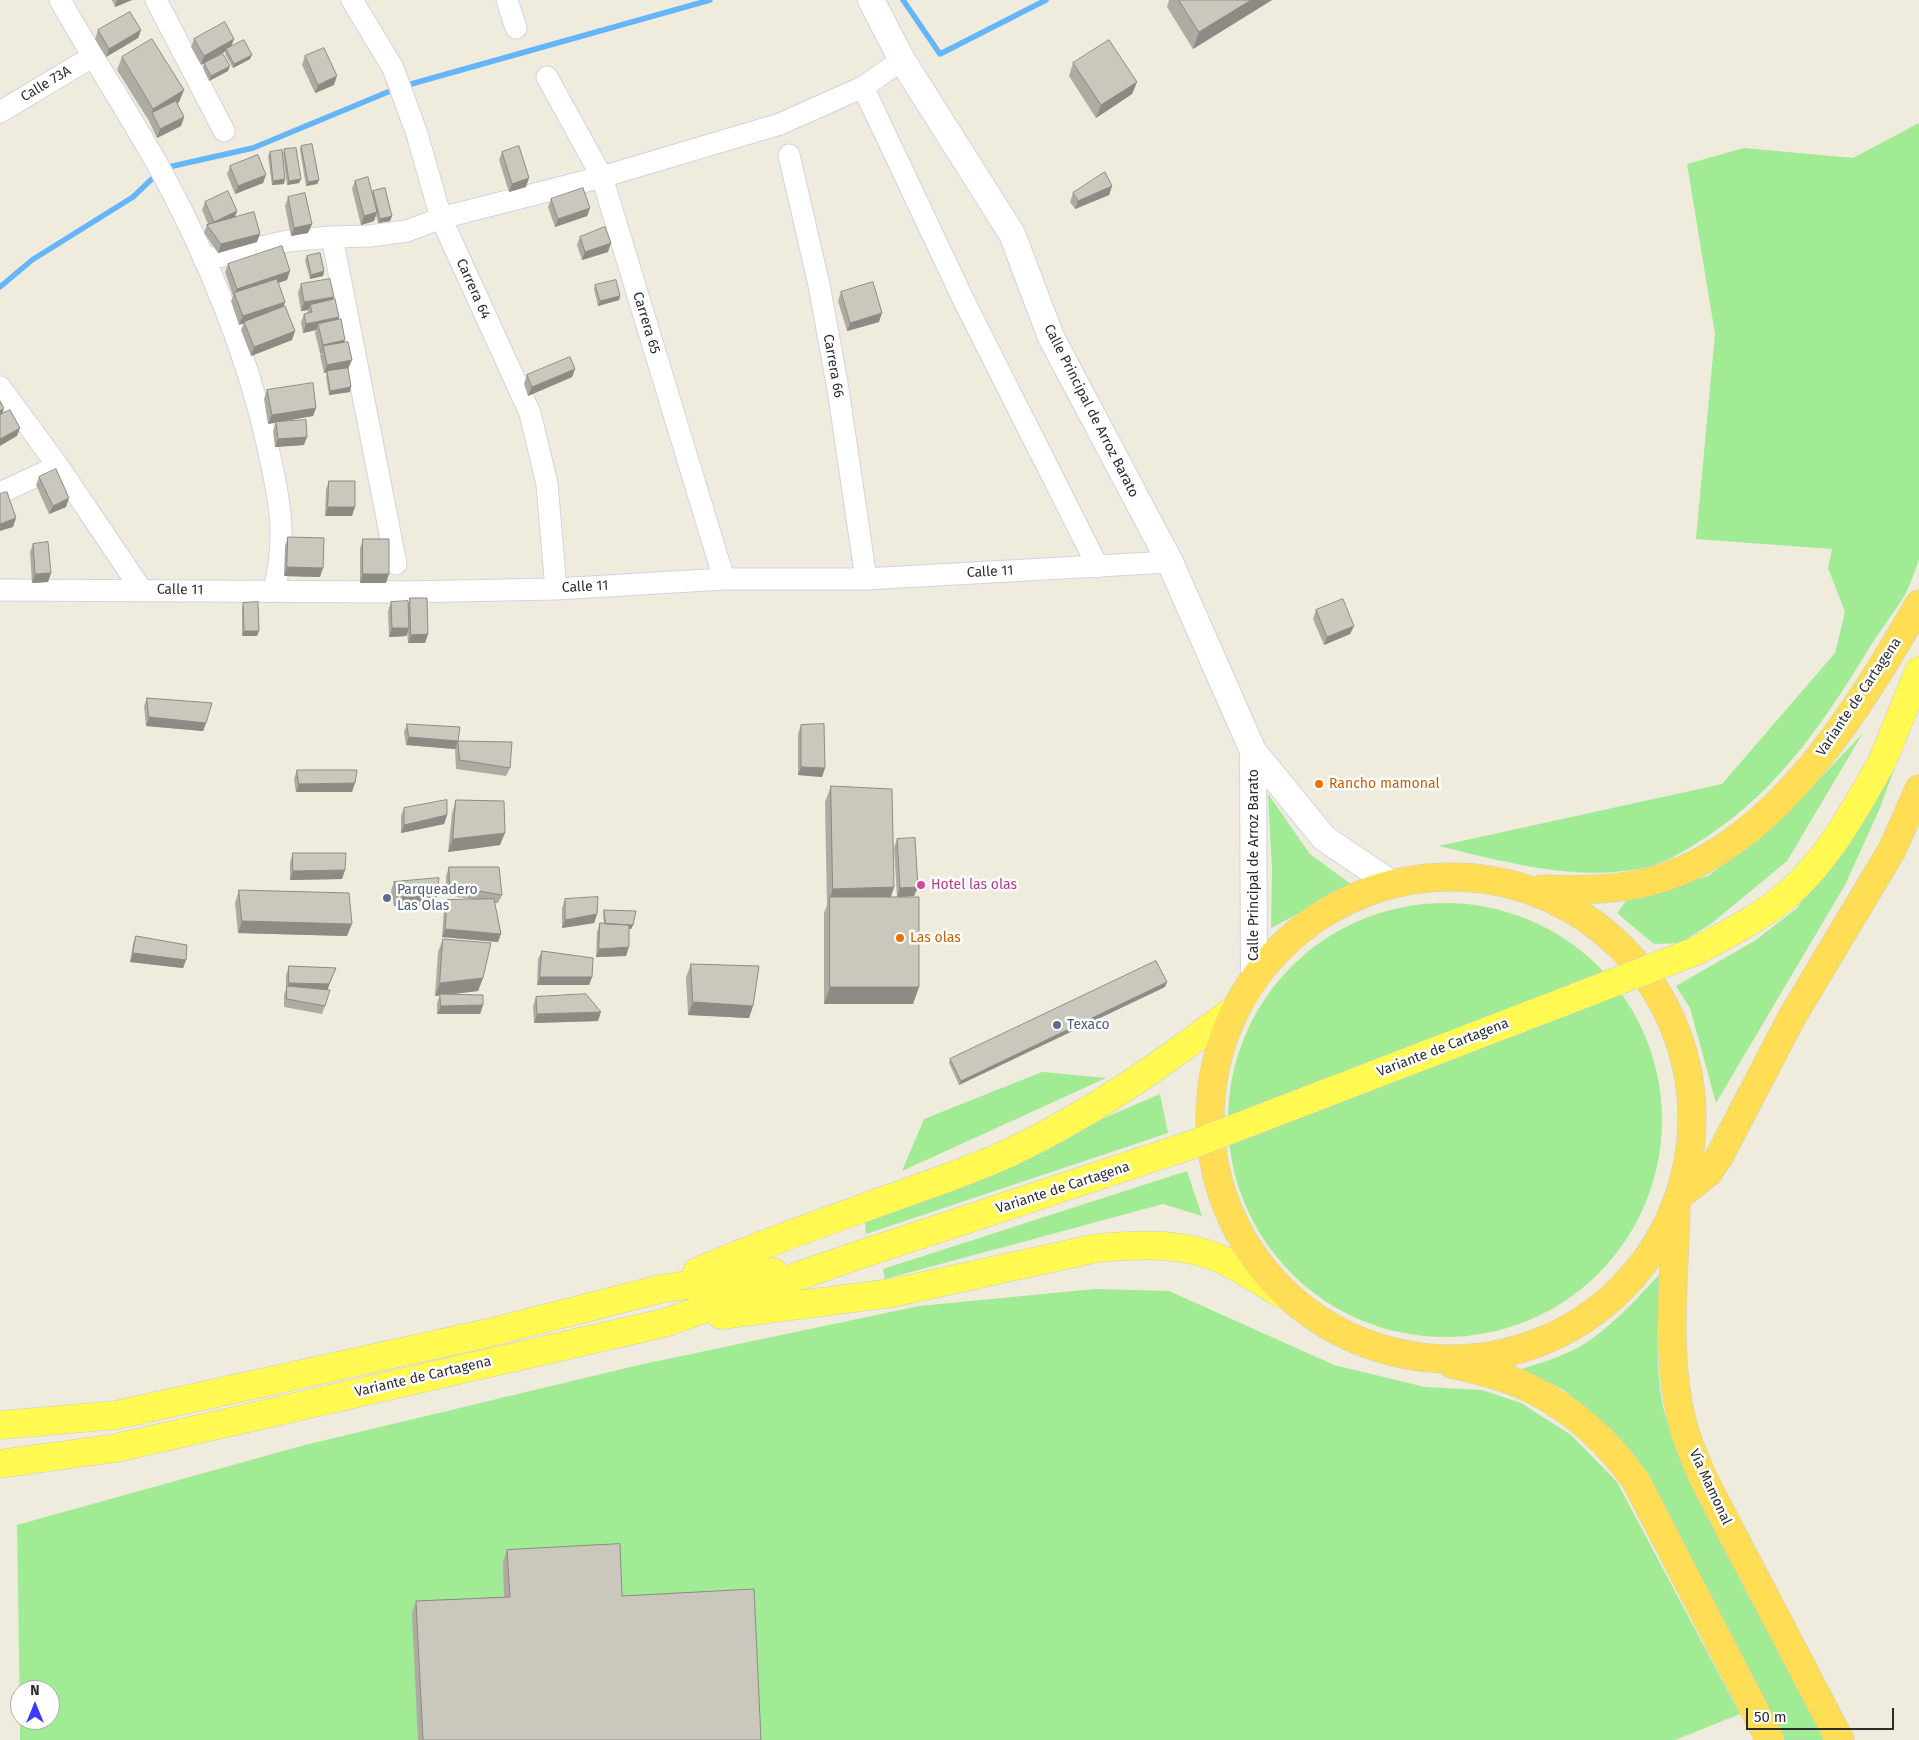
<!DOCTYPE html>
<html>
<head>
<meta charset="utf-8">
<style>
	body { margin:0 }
	#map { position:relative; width:1919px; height:1740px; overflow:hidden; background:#efebdd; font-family:"Fira Sans",sans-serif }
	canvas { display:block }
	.north { position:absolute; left:10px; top:1680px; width:50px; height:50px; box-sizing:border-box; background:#fff; border:1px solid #ababab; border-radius:50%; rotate:0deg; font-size:14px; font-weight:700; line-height:20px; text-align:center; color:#2c2c2c }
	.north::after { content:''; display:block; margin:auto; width:18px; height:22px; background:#3c3aff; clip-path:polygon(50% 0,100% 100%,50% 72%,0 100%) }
	.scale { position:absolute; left:1746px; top:1708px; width:148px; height:22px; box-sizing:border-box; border:2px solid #2c2c2c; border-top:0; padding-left:6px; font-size:15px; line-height:18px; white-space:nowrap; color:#2c2c2c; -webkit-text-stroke:4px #fff; paint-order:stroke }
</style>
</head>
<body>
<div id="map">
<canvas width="1919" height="1740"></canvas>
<div class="north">N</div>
<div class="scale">50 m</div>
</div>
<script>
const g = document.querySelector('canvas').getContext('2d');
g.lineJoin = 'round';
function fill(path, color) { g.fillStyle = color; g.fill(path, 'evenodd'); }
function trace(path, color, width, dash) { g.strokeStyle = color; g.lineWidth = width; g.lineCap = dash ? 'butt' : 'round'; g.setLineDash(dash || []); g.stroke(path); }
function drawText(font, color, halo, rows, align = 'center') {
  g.font = font + ' "Fira Sans",sans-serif'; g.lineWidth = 5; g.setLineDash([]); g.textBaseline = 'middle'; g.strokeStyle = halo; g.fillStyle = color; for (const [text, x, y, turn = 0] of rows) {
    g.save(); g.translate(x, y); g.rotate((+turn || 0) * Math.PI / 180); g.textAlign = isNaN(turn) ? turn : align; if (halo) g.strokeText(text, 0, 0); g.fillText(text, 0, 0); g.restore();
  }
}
const green = new Path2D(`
	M1919 123V560C1914 572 1910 587 1903 598 1893 614 1881 629 1871 645 1826 719 1781 787 1708 836 1690 848 1669 861 1648 867 1579 883 1505 862 1439 846L1722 784 1835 653 1845 612 1828 568 1832 549 1696 539 1715 334 1687 164 1744 148 1853 158Z
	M1919 701 1880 808 1845 885 1716 1103 1690 1008 1676 986 1756 940 1797 908Z
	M1863 733 1787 861 1712 923 1680 943 1654 944 1617 913 1630 896 1708 876 1778 823Z
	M1268 794 1310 854 1352 885 1271 928 1272 868Z
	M1228 1120a217 217 0 1 1 434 0a217 217 0 1 1-434 0Z
	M1042 1072 1106 1078 902 1171 924 1119Z
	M1160 1094 1168 1133 866 1234 865 1221Z
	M1187 1171 1202 1216 1163 1204 885 1279 883 1269Z
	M1660 1274C1658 1316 1655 1360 1662 1402 1667 1426 1677 1449 1686 1472L1825 1740H1783L1601 1423 1564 1390 1522 1369C1546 1361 1572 1354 1593 1338 1618 1320 1639 1296 1660 1274Z
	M1095 1289 1169 1291 1334 1365 1425 1387 1482 1390 1521 1403 1571 1435 1617 1482 1740 1714 1675 1740H20V1720H50V1690H20V1719L17 1525 305 1445 639 1365 919 1306Z`);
const stream = new Path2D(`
	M903 0 940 54 1046 0
	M404 86 710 0
	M164 168 253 148 395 89
	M0 287 32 260 133 197 157 174`);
const minor = new Path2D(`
	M60 0C94 61 134 120 167 182 209 261 246 352 266 439 279 497 288 532 274 591
	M156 0 224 131
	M352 0 393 68 417 134 441 218 530 413 547 484 556 589
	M507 0 516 28
	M547 77 602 177 724 579
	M863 87 965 303 1098 567
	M0 112 92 57
	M789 155 819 285 838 389 866 579
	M332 237 396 564
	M204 260 288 241 332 237 370 236 407 231 441 218 602 177 780 124 863 87 902 60
	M0 387 58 466 141 589
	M0 493 58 466
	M0 590 405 592 556 589 724 579H866L1170 562`);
const tertiary = new Path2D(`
	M871 0 902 60 1012 234 1051 337 1170 562 1253 751 1324 838 1392 884
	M1253 751 1254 978`);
const primary = new Path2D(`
	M1882 762 1919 671
	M697 1272C756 1246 819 1224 880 1202 924 1186 968 1172 1011 1152 1091 1114 1163 1064 1233 1010
	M721 1315 892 1293 1097 1248C1139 1244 1186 1242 1225 1261 1245 1271 1263 1283 1282 1294
	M0 1425 116 1415 488 1333 660 1289 773 1272
	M0 1464 116 1448 664 1323 847 1259`);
const trunk = new Path2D(`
	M1210 1118a241 241 0 1 1 482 0a241 241 0 1 1-482 0Z
	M1542 889C1582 890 1623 891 1662 878 1780 840 1861 705 1919 604
	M1681 1194 1708 1173 1719 1157 1792 1017 1892 850 1919 789
	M1676 1212C1674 1285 1664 1364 1686 1435 1691 1450 1697 1464 1703 1478L1840 1740
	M1452 1364C1479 1371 1508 1377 1533 1390 1575 1411 1609 1443 1636 1481L1770 1740`);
const primaryBridge = new Path2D(`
	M847 1259 1191 1145 1696 951C1727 934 1760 918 1787 895 1829 858 1855 810 1882 762`);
const wall = new Path2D(`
	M112 0H132L115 7Z
	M1169 0H1272L1193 49 1167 7Z
	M98 30H141L138 38 106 57 95 39Z
	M194 39 232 46 250 59 233 68 225 54 226 51 201 65 191 47Z
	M305 56 334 85 315 93 302 65Z
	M122 57 184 90 179 102 177 104 184 117 181 126 157 138 149 121 117 70Z
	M204 63 228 71 209 81 203 68Z
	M1073 63 1137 82 1132 94 1096 118 1069 76Z
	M301 146 319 180 317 184 306 186 300 150Z
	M284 149 301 179 299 183 287 185 283 154Z
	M270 152 284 184 272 185 268 156Z
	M502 152 526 187 509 192 499 160Z
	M230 166 263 183 235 194 227 174Z
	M355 181 372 194 373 191 392 216 390 221 378 223 376 215 374 221 361 225 352 189Z
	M1112 186 1109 195 1075 209 1070 202 1073 193Z
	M288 197 312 224 308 233 291 236 285 206Z
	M551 199 590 208 587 216 555 227 548 207Z
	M205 202 237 211 235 217 257 242 218 253 204 233 207 225 208 224 202 210Z
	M580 237 608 252 582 260 577 245Z
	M307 256 324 271 323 276 310 279 305 260Z
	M228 264 287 280 278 283 283 306 292 340 251 356 241 330 244 323 239 325 231 301 233 296 225 272Z
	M301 284 334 297 333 300 339 317 338 320 345 340 344 342 348 369 350 392 329 395 326 376 327 373H324L320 355 321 353H320L315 333 316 330 303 333 301 322 304 314 307 313 308 310 301 311 298 293Z
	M595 285 620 296 619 300 598 306 594 289Z
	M841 292 879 322 847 331 838 301Z
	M575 369 572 377 528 396 524 384 527 375Z
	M267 390 316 408 313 416 277 422 304 445 275 447 273 431 276 422 268 424 264 399Z
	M39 477 66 507 49 514 36 485Z
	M329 481 352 516H325L326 489Z
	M288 537 320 577 284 576 285 546Z
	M363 539 386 583H360V548Z
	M33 544 51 573 48 582 32 583 30 552Z
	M410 598 428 634 425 643H408L407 632 406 636 389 637 388 611 391 602 408 604Z
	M243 603 257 636H242V607Z
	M1316 610 1354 626 1350 634 1324 645 1313 619Z
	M147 698 206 723 203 731 146 726 144 706Z
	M407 724 458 741 455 749 406 745 404 732Z
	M801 725 825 768 822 777 798 775V734Z
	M458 741 510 768 506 776 456 769 455 749Z
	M297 770 352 792H296L294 779Z
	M831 786 894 887 891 897H897L894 848 897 839 918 887 914 896 901 897 919 987 913 1004H824V913L827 905 825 802Z
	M456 800 500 845 448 852 452 813Z
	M404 808 447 815 444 824 401 833V816Z
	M293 853 345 870 342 879 290 880V862Z
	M449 867 502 895 498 903H495L498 942 442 937 444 909 447 900H476L446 895V876Z
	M394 882 434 905 394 906 391 891Z
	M239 890 347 936 238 933 235 903Z
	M565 899 597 914 594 923 562 928V908Z
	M604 910 633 925 631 929H629L626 956 596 957 597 932 600 923H604L603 914Z
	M136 936 186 960 183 968 130 962 133 944Z
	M443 939 483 978 478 991 446 995 483 1005 480 1014H437V1003L440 995 435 996 438 952Z
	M542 951 592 977 589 985H537L538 959Z
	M691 964 753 1006 749 1018 688 1015 686 977Z
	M289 966 336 968 327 990 325 1006 322 1014 284 1007V995L286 989V975Z
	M1165 987 959 1085 949 1063 950 1059Z
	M536 997 598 1021 534 1023 533 1006Z
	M507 1550 622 1596 761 1740H418L412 1614 416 1601 504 1597 503 1562Z`);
const shadedWall = new Path2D(`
	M117 0H132L115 7Z
	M1251 0H1272L1193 49 1199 32Z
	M141 30 138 38 106 57 109 49Z
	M234 39 231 47 226 49V51L201 65 204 56Z
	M252 55 250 59 233 68 234 64Z
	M230 66 228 71 209 81 211 76Z
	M337 76 334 85 315 93 318 85Z
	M1137 82 1132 94 1096 118 1101 105Z
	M184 90 179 102 154 118 152 113 153 109Z
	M184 117 181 126 157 138 160 129Z
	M266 175 263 183 235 194 238 186Z
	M529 178 526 187 509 192 512 184Z
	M285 179 284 184 272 185 273 181Z
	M301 179 299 183 287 185 289 181Z
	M319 180 317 184 306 186 308 182Z
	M1112 186 1109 195 1075 209 1078 201Z
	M590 208 587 216 555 227 558 219Z
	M237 211 234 220 210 230 214 222Z
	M377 212 374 221 361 225 364 216Z
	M392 216 390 221 378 223 380 219Z
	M312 224 308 233 291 236 294 228Z
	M260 234 257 242 218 253 221 244Z
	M611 243 608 252 582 260 585 252Z
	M290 271 287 280 236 297 235 294 237 289Z
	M324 271 323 276 310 279 311 275Z
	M620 296 619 300 598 306 600 301Z
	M334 297 331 305H310L308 310 301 311 304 302Z
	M285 302 282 310 239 325 243 316Z
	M882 313 879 322 847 331 850 323Z
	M339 317 336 326 318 324 316 330 303 333 306 324Z
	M295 331 292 340 251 356 254 347Z
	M345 340 342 348 323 346 321 353H320L323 345Z
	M352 360 348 369 324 373 327 365Z
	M575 369 572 377 528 396 532 387Z
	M351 387 350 392 329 395 330 391Z
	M4 408 1 417H0V411Z
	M316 408 313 416 268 424 272 415Z
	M20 428 17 436 0 446V439Z
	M307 437 304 445 275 447 278 439Z
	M69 498 66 507 49 514 53 506Z
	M328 507H355L352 516H325Z
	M16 518 13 527 0 531V524Z
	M287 567 323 568 320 577 284 576Z
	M51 573 48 582 32 583 35 574Z
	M363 574H389L386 583H360Z
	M1354 626 1350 634 1324 645 1327 637Z
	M392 628H409L406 636 389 637Z
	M244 631H259L257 636H242Z
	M428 634 425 643H408L411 635Z
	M149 717 206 723 203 731 146 726Z
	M409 737 458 741 455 749 406 745Z
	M801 767 825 768 822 777 798 775Z
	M355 783 352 792H296L299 784Z
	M447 815 444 824 401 833 404 825Z
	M505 833 500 845 448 852 453 839Z
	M345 870 342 879 290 880 293 871Z
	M894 887 888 904 830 897 833 889Z
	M918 887 914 896 897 897 900 888Z
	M437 896 434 905 394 906 397 897Z
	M597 914 594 923 562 928 565 920Z
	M242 921 352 924 347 936 238 933Z
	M606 925H633L631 929H604Z
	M445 929 501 934 498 942 442 937Z
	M629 947 626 956 596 957 599 949Z
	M133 953 186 960 183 968 130 962Z
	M336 968 326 993 287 989 289 983Z
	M540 977H592L589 985H537Z
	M483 978 478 991 435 996 440 983Z
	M1167 982 1165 987 959 1085 961 1081Z
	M830 987H919L913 1004H824Z
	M693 1002 753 1006 749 1018 688 1015Z
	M483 1005 480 1014H437L441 1006Z
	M601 1012 598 1021 534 1023 537 1014Z`);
const building = new Path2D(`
	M1179 0H1251L1199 32Z
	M130 12 141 30 109 49 98 30Z
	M225 22 234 39 204 56 194 39Z
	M152 39 184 90 153 109 122 57Z
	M244 40 252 55 234 64 226 49Z
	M1109 40 1137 82 1101 105 1073 63Z
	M324 48 337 76 318 85 305 56Z
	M223 54 230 66 211 76 204 63Z
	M176 101 184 117 160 129 152 113Z
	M312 144 319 180 308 182 301 146Z
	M519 146 529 178 512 184 502 152Z
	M296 148 301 179 289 181 284 149Z
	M282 150 285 179 273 181 270 152Z
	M258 155 266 175 238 186 230 166Z
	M1105 172 1112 186 1078 201 1073 193Z
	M368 177 377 212 364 216 355 181Z
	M385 188 392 216 380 219 373 191Z
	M583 188 590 208 558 219 551 199Z
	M228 191 237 211 214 222 205 202Z
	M305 193 312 224 294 228 288 197Z
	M254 212 260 234 221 244 207 225Z
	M605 227 611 243 585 252 580 237Z
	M282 246 290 271 237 289 228 264Z
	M320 253 324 271 311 275 307 256Z
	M277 279 285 302 243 316 234 293Z
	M330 279 334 297 304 302 301 284Z
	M616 280 620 296 600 301 595 285Z
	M873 282 882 313 850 323 841 292Z
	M335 299 339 317 306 324 304 314 312 312 310 305Z
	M285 306 295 331 254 347 244 322Z
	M341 319 345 340 323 345 318 324Z
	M348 342 352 360 327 365 323 346Z
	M570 357 575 369 532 387 527 375Z
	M348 368 351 387 330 391 327 371Z
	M313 383 316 408 272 415 267 390Z
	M0 401 4 408 0 411Z
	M10 410 20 428 0 439V415Z
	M306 420 307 437 278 439 276 422Z
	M56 469 69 498 53 506 39 477Z
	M329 481H355V507H328Z
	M7 492 16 518 0 524V494Z
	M288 537 324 538 323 568 287 567Z
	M363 539H389V574H363Z
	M48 542 51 573 35 574 33 544Z
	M410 598H427L428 634 411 635Z
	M1343 599 1354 626 1327 637 1316 610Z
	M408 601 409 628H392L391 602Z
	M258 602 259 631H244L243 603Z
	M147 698 212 703 206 723 149 717Z
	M407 724 460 727 458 741 409 737Z
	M824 724 825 768 801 767V725Z
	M458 741 512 742 510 768 460 760Z
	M297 770H357L355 783 299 784Z
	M831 786 892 789 894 887 833 889Z
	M447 800V815L404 825V808Z
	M456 800 504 801 505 833 453 839Z
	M915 838 918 887 900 888 897 839Z
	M293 853H346L345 870 293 871Z
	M449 867H499L502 895 450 886Z
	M439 878 437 896 397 897 394 882Z
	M239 890 349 893 352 924 242 921Z
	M598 897 597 914 565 920V899Z
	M830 897H919V987H830Z
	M494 899 501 934 445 929 447 900Z
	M604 910 636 911 633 925 606 924Z
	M600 923 629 925V947L599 949Z
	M136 936 187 945 186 960 133 953Z
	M443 939 491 943 483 978 440 983Z
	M542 951 593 958 592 977H540Z
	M1156 961 1167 982 961 1081 950 1059Z
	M691 964 759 966 753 1006 693 1002Z
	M289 966 336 968 329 984 289 983Z
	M287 986 330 990 325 1006 287 999Z
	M440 994 483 995V1005L441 1006Z
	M586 994 601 1012 537 1014 536 997Z
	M620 1544 622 1596 754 1589 761 1740H423L416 1601 510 1597 507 1550Z`);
const markers = [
	[1319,784,5,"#e8710a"],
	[921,885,5,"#d1479c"],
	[387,898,5,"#5c6f8a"],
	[900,938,5,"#e8710a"],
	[1057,1025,5,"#5c6f8a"]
];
const streetNames = [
	["Calle 73A",46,84,-31],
	["Carrera 64",473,289,66],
	["Carrera 65",646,323,73],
	["Carrera 66",833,366,80],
	["Calle Principal de Arroz Barato",1091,411,63],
	["Calle 11",990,572,-3],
	["Calle 11",585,587,-3],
	["Calle 11",180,590,1],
	["Variante de Cartagena",1859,697,-56],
	["Calle Principal de Arroz Barato",1254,865,-90],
	["Variante de Cartagena",1443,1048,-21],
	["Variante de Cartagena",1063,1188,-18],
	["Variante de Cartagena",423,1377,-13],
	["Vía Mamonal",1710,1487,65]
];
const foodNames = [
	["Rancho mamonal",1329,784],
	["Las olas",910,938]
];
const hotelNames = [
	["Hotel las olas",931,885]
];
const serviceNames = [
	["Parqueadero",397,890],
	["Las Olas",397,906],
	["Texaco",1067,1025]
];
fill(green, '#a0eb94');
trace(stream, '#65b5fb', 5.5);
trace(minor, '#d2d2e6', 23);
trace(tertiary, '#d2d2e6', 28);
trace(primary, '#ccc', 29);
trace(trunk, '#ccc', 29);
trace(minor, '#fff', 21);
trace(tertiary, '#fff', 26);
trace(primary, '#fff952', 28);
trace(trunk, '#ffde55', 28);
trace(primaryBridge, '#ccc', 29, []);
trace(primaryBridge, '#fff952', 28);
fill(wall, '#aeaba2');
fill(shadedWall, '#8d8b84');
fill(building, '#cac7bc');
trace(building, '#8d8b84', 1);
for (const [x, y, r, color] of markers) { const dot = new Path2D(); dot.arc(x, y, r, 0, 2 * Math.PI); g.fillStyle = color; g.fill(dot); trace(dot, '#fff', 2); }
drawText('14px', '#2c2c2c', '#fff', streetNames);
drawText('14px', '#c56008', '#fff', foodNames, 'left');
drawText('14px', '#b23c85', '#fff', hotelNames, 'left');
drawText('14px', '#4e5e75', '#fff', serviceNames, 'left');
</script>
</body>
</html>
